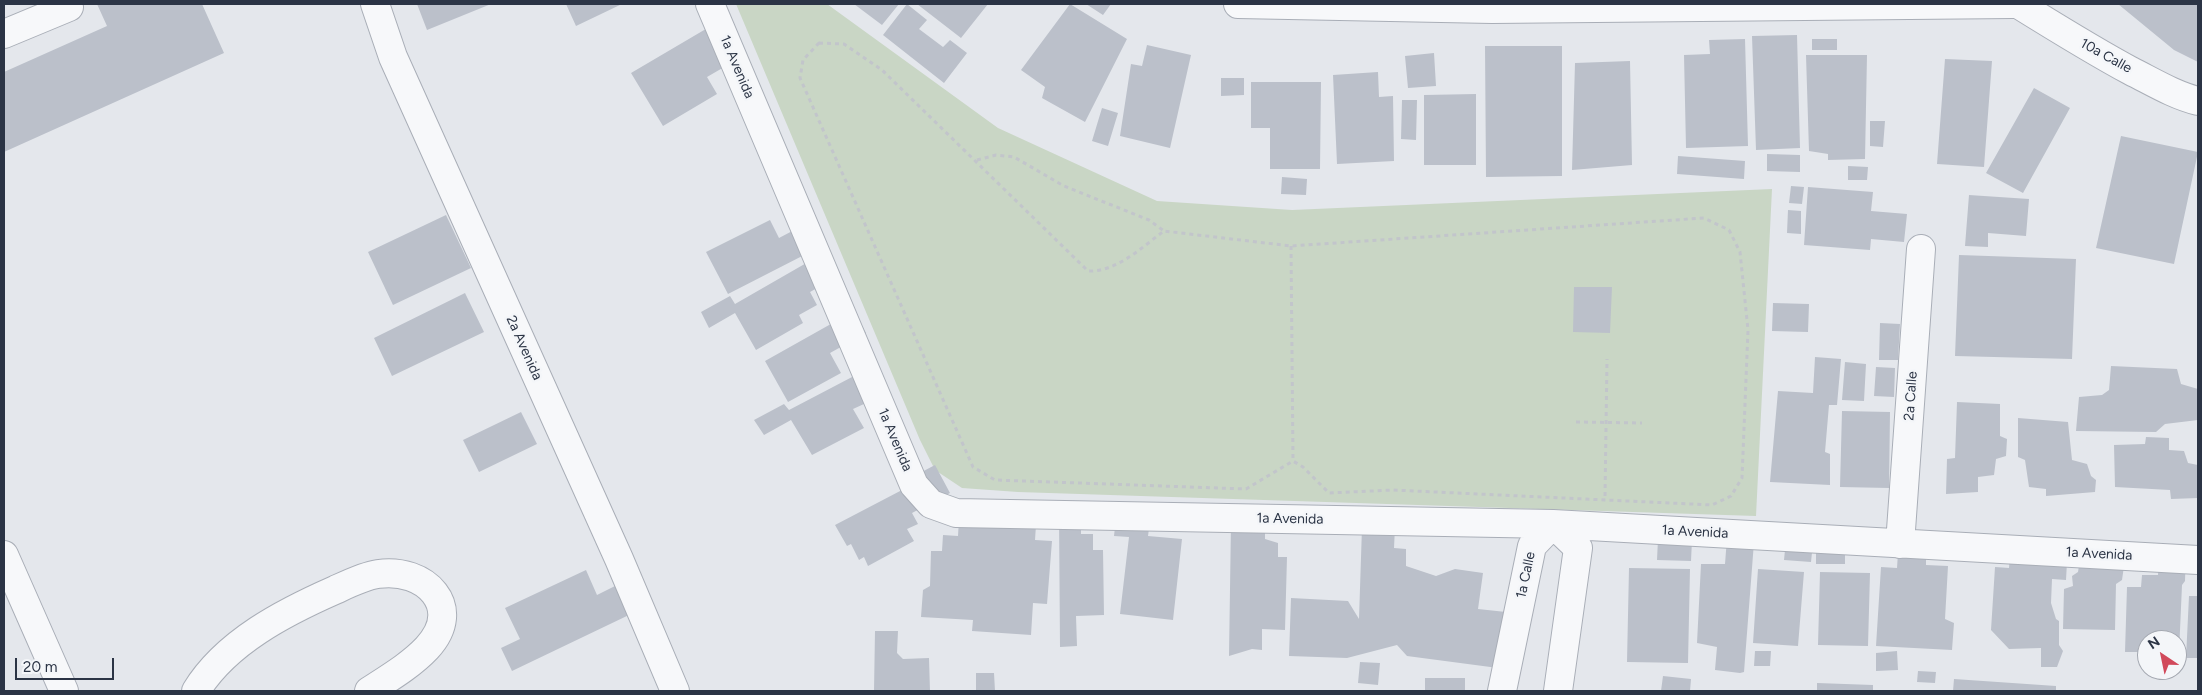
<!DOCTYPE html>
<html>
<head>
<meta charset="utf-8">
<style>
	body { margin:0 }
	#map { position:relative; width:2202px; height:695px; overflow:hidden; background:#e4e7ec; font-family:Figtree,sans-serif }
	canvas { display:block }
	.frame { position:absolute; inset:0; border:5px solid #2b3445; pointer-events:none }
	.north { position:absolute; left:2137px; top:630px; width:50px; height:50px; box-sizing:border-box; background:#f4f6f9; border:1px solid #a4a8b1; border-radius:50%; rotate:326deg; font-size:14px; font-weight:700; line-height:20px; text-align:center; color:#2b3445 }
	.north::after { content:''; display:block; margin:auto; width:18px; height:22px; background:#d1495b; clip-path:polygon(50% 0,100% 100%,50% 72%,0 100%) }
	.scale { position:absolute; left:15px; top:658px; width:99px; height:22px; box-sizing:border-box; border:2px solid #2b3445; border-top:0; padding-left:6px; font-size:15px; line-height:18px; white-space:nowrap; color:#2b3445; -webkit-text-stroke:4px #f4f6f9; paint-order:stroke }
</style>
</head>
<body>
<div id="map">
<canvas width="2202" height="695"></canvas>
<div class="frame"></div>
<div class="north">N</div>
<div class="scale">20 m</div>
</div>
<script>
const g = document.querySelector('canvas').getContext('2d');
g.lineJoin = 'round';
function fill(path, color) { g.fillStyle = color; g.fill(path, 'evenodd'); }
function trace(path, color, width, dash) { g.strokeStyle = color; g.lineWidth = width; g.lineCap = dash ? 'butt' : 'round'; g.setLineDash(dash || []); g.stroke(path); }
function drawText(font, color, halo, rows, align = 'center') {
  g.font = font + ' Figtree,sans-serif'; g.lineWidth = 5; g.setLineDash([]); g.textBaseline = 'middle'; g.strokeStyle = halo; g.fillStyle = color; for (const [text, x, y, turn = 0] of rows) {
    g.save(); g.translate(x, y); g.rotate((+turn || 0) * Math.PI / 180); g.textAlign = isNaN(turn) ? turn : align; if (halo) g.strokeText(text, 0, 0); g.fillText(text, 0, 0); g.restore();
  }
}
const green = new Path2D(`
	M736 4H827L998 128 1157 201 1292 210 1772 189 1756 516 1018 492 962 488 935 470 920 440Z`);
const building = new Path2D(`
	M97 4H202L224 53 4 152V72L107 26Z
	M417 4H491L427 30Z
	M566 4H622L576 26Z
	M854 4H899L882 25Z
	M907 4 927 20 919 29 943 47 950 40 967 53 944 83 883 35Z
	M917 4H988L961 38Z
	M1070 4 1127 39 1085 122 1042 98 1045 87 1021 70Z
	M1086 4H1111L1103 15Z
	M2118 4H2198V62L2174 50Z
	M716 23 738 59 707 77 717 94 663 126 631 73Z
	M1797 35 1800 148 1756 150 1752 36Z
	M1745 39 1748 146 1686 148 1684 55 1710 54 1709 40Z
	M1812 39H1837V50H1812Z
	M1147 45 1191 55 1170 148 1120 136 1131 64 1142 66Z
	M1485 46H1562V176L1486 177Z
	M1434 53 1436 86 1408 88 1405 56Z
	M1806 55H1867L1865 159 1828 160V154L1809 151Z
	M1945 59 1992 61 1984 167 1937 164Z
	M1630 61 1632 165 1572 170 1575 63Z
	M1378 72 1379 97 1393 96 1394 161 1337 164 1333 75Z
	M1221 78H1244V95L1221 96Z
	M1251 82H1321L1320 169H1270V128H1251Z
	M2034 88 2070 108 2023 193 1986 173Z
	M1476 94V165H1424V95Z
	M1402 100H1417L1416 140 1401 139Z
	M1102 108 1118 113 1108 146 1092 141Z
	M1870 121H1885L1883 147 1870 146Z
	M2121 136 2198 152 2174 264 2096 248Z
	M1767 154 1800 155V172L1767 171Z
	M1678 156 1745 161 1744 179 1677 174Z
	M1848 166 1868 167 1867 180H1848Z
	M1282 177 1307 179 1306 195 1281 194Z
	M1791 186 1804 187 1802 204 1789 203Z
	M1808 187 1873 192 1871 211 1907 214 1904 242 1871 239 1870 250 1804 245Z
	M1969 195 2029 199 2026 236 1988 233V247L1965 246Z
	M1788 210 1801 211V234L1787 233Z
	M446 215 471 268 393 305 368 252Z
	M770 220 779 238 798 228 810 252 728 294 706 252Z
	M822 254 835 278 810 292 817 305 799 315 803 323 756 350 735 313 709 328 701 312 730 296 735 304Z
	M1959 255 2076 259 2072 359 1955 356Z
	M1574 287H1612L1610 333 1573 332Z
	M465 293 484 332 392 376 374 338Z
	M1773 303 1809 304 1808 332 1772 331Z
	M854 311 866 333 830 353 841 373 788 402 765 361Z
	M1880 323 1900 324 1898 360H1879Z
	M1815 357 1841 359 1837 405H1829L1825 452 1830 454V485L1770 482 1778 391 1813 393Z
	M1845 362 1866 364 1864 401 1842 400Z
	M875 365 888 393 853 409 864 428 812 455 791 420 764 435 754 420 784 404 789 410Z
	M2111 366 2177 369 2181 384 2198 389V420L2165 424 2156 432 2076 431 2079 397 2102 395 2109 390Z
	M1876 367 1895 368 1894 397 1874 396Z
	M1957 402 2000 404V436L2007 439 2006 456 1996 459 1994 475 1978 477V492L1946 494 1947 459 1955 458Z
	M1842 411 1890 412 1889 488 1840 487Z
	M521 412 537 444 479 472 463 440Z
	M2018 418 2068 422 2072 460 2087 464 2091 476 2096 480 2095 492 2046 496V489L2029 487 2025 460 2018 457Z
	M2146 437 2169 438V450L2184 451 2188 463 2198 465V498L2171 499 2170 490 2115 487 2114 445 2145 444Z
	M935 465 950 493 912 513 918 524 907 529 914 541 868 566 864 557 859 560 851 544 847 546 835 525 902 490 899 484Z
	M1037 510 1035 540 1052 541 1047 604 1033 603 1031 635 972 631 973 620 921 617 923 590 930 586 931 551H942L943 535 958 536 959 519Z
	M1059 513 1081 519V534H1093V550H1103L1104 615 1076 616 1077 646 1060 647Z
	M1116 518 1150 521 1148 536 1182 539 1173 620 1120 614 1129 537 1114 536Z
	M1231 522 1265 523V539L1278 543V557H1287L1285 630 1262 629V650L1252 649 1229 656Z
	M1362 527H1395L1394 548 1406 549V566L1436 576 1455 569 1483 573 1478 609 1506 612 1498 668 1407 656 1397 645 1347 658 1289 656 1291 598 1348 601 1359 619Z
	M1727 538 1754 542 1744 672 1740 673 1715 670 1717 647 1697 643 1701 564H1725Z
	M1658 539 1692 540 1691 561 1657 560Z
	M1786 540 1813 543 1811 562 1784 560Z
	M1816 544 1845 545V564H1816Z
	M2068 544 2066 580 2052 579 2051 603 2056 619 2059 621V645L2063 651 2057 667H2041V648L2009 649 1991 630 1995 567 2009 568 2010 555Z
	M2159 551H2186L2185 581 2182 585 2179 653 2177 640H2147V652H2125L2127 587H2141L2142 575H2158Z
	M2126 552 2122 580 2116 584 2115 630 2063 629 2064 589 2073 586 2072 576 2078 572 2080 559Z
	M1898 553 1926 555V565L1948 566 1945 619 1954 623 1952 650 1876 646 1881 567 1897 568Z
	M1629 568 1690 569 1688 663 1627 662Z
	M1758 569 1804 572 1798 646 1753 643Z
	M586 570 597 595 617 585 631 614 512 671 501 648 520 639 505 608Z
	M1820 572 1870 573 1868 646 1818 645Z
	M2189 596H2198V658H2186Z
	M875 631H898L897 653 903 659 929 658 930 691H874Z
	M1755 651H1771L1770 666H1754Z
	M1897 651 1898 670 1876 671V653Z
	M1360 662 1380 663 1378 685 1358 683Z
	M1918 671 1936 672 1935 683 1917 682Z
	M976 673H994L995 691H976Z
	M1663 676 1691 679 1690 691H1661Z
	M1425 678H1465V691H1425Z
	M1954 679 2056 686V691H1953Z
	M1817 683 1873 685V691H1817Z`);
const path = new Path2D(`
	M819 43 844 44 882 70 1088 271C1117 272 1142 247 1164 231L1291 246 1704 218 1729 230 1740 252 1748 330 1742 478 1731 496 1712 505 1393 490 1329 493 1303 467 1293 461 1246 489 995 480 973 467 800 78 803 60Z
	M977 160 996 155 1014 157 1064 186 1149 220 1164 231
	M1291 246 1293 461
	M1576 422 1642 423
	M1605 496 1607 359`);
const minor = new Path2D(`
	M375 4 393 57 619 559 675 691
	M710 4 914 485 931 504 956 513 1553 524 2198 560
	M1238 4 1492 9 2013 4
	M2018 4C2055 27 2092 50 2131 71 2153 82 2174 95 2198 101
	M4 34 69 7
	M1900 544 1921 249
	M4 555 64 691
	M196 691C226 642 285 612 335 590 348 584 364 576 378 574 425 567 465 607 427 648 411 665 389 678 369 691
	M1502 691 1532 546 1553 524 1578 548 1558 691`);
const streetNames = [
	["10a Calle",2106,56,29],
	["1a Avenida",737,67,67],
	["2a Avenida",524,348,66],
	["2a Calle",1911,396,-86],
	["1a Avenida",895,440,67],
	["1a Avenida",1290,519,1],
	["1a Avenida",1695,532,3],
	["1a Avenida",2099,554,3],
	["1a Calle",1526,575,-78]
];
fill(green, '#c9d6c5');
fill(building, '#bbc0ca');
trace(minor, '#a9aeb7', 30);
trace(path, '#c2c5cb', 3, [4, 4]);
trace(minor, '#f7f8fa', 28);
drawText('14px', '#2b3445', '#f4f6f9', streetNames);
</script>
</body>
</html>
